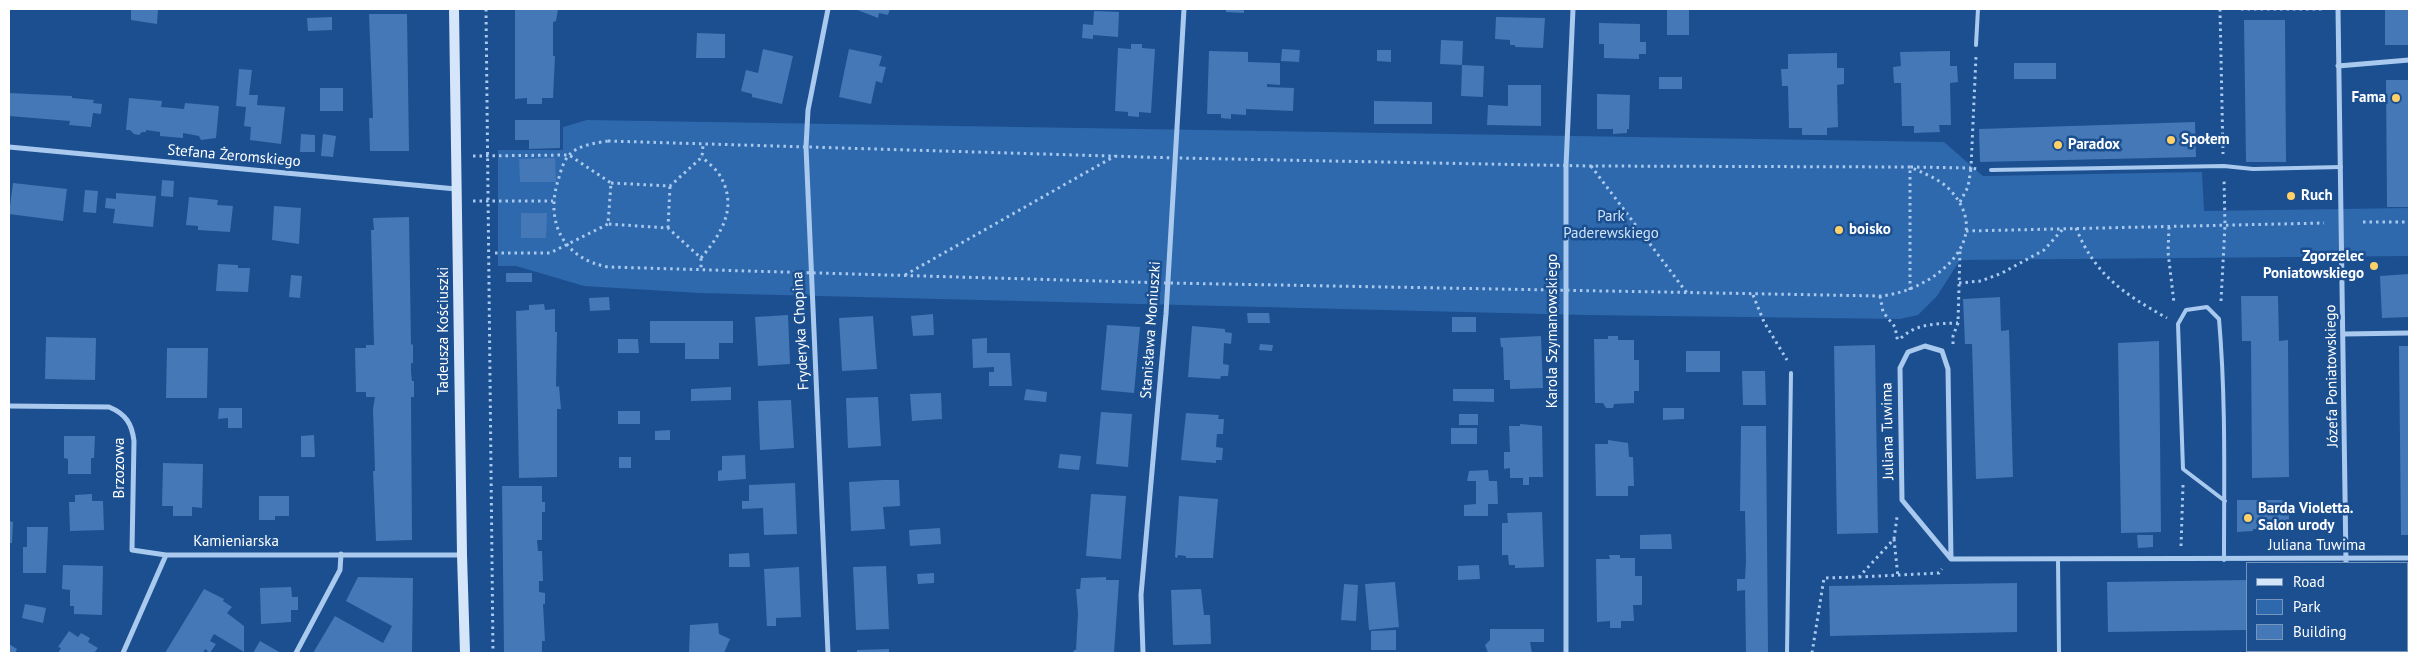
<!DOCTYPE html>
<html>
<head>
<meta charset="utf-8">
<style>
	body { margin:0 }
	#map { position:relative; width:2418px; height:662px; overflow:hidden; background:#1b4f8f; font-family:"PT Sans",sans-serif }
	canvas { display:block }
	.frame { position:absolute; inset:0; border:10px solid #fff; pointer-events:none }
	.legend { position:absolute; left:2246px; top:562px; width:162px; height:90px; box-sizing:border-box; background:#1b4f8f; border:1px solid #7695bc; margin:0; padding:6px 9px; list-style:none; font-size:15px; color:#fff }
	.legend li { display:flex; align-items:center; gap:10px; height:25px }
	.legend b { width:25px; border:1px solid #7695bc }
</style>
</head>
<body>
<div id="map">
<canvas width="2418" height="662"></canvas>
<div class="frame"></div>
<ul class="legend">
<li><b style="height:6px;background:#d6e6fa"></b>Road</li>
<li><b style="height:14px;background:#2e69ad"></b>Park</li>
<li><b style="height:14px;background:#4478b7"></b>Building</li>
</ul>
</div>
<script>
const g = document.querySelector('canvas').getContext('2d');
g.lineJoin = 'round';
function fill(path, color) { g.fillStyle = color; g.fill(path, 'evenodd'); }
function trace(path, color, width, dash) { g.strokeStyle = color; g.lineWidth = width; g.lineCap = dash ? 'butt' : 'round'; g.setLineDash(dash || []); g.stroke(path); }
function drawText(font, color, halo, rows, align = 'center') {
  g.font = font + ' "PT Sans",sans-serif'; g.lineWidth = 5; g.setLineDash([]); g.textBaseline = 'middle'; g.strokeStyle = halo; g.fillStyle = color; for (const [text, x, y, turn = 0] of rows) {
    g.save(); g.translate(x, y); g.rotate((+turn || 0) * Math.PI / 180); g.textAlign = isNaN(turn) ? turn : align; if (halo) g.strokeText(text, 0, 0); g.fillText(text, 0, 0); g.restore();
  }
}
const green = new Path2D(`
	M587 120 1944 142 1983 176 2202 172 2204 211 2409 208V256L1960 260 1937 296 1918 315 1900 319 1584 315 699 293 584 286 516 266H498V150H563V127Z`);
const building = new Path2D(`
	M131 9H158L157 24 131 20Z
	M515 9H558L556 21 553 22V56H555L553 98H542V104H527V98L515 99Z
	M855 9H890L888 15 879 13 878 18Z
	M1226 9H1244V13L1226 12Z
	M1667 9H1689V35H1667Z
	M2385 9H2409V45H2385Z
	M1094 11 1119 12 1118 37 1093 35V39L1082 38 1083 24 1093 25Z
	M369 14H407L409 151H370L369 118H373Z
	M332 17V30L308 31 307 18Z
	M1496 17 1545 18 1543 48 1515 47V45H1510V40L1495 39Z
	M2244 20H2285L2286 162H2246Z
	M1599 23 1640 24V42H1646V54H1639V59L1604 58V44H1599Z
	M697 33 725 34V58H696Z
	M1441 40 1463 41 1462 65 1440 64Z
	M1131 44H1142V48L1155 49 1151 113 1139 112V117L1128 116V112L1115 111 1118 48 1131 49Z
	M763 49 793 56 782 104 752 97V94L741 91 746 70 758 73Z
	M849 49 882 56 879 66 886 67 882 83 876 81 871 104 839 97Z
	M1282 49 1300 50 1299 62 1281 61Z
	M1377 50H1391V62L1377 61Z
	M1209 51 1248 52V62L1280 63V85L1267 84V87L1294 88 1293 111 1246 109V115L1231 114V119L1221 118V114H1207Z
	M1950 51V66H1957L1958 82 1950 83 1951 125H1939L1940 132 1914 133V126H1902L1901 83H1894L1893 67 1901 66 1900 52Z
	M1837 53V68H1844V84L1837 85 1838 127 1827 128V135H1802V128H1789L1788 86H1782L1781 69H1788V54Z
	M2014 63H2056V79H2014Z
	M1462 65 1484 66 1483 97 1461 96Z
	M239 69 252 70 249 95H258L257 105 285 107 281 144 250 140 251 127 244 126 246 107 236 106Z
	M1659 77H1682V89H1659Z
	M2386 80H2409V207H2387Z
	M1508 85H1541V126L1487 125 1488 105 1508 106Z
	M320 88H343V111H320Z
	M9 93 72 96V98L94 100 93 103 102 104 101 114 93 113 91 127 69 125 70 121 9 116Z
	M1597 94 1630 95 1629 129H1627V133L1613 134V129H1597Z
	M129 98 162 101 161 107 174 108 184 109 185 103 219 106 216 138 201 140 199 136 183 133V138L160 136V132L146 130V132H142L139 135 134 134 130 130H126Z
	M1374 101 1432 102V124H1374Z
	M515 120H560V148L529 149V140H515Z
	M2195 122 2196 157 1980 162 1979 129Z
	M301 134 315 135V152H300Z
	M323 134 336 136 333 157 321 156Z
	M555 158 556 182H520L519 159Z
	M162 180 174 181 173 197 161 196Z
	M13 183 67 189 63 221 9 214Z
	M85 190 98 191 96 213 83 212Z
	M116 193 156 196 153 227 113 223 115 209 105 208 106 198 116 199Z
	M189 197 218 200 217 205 233 206 230 232 198 230V226L186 225Z
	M274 206 301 208 299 244 272 240Z
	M521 213H547L546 238H521Z
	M409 217 411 345 413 344V363H411V371L412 381H414V397H411L412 540 376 541 373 471H375L373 409 375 397H366V392H356L355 348H366V345H374L371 230H374L373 218Z
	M218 264 238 265V268H250L248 292 216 291Z
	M506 273H532V282H506Z
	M2409 274V317L2382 318 2380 276Z
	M291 275 302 276 300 298 289 297Z
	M2241 296H2278L2279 341 2288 340 2289 477 2252 478 2251 341H2242Z
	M609 297 610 310 590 311 589 298Z
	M2000 297 2001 331 2009 330 2013 477 1976 479 1972 344H1965L1963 299Z
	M544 304 545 310 555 309V332H557L556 387 559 386 561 409H557V477L519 478 516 311 529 310V305Z
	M1247 313H1269L1270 323H1248Z
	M933 314 934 335 913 336 911 316Z
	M788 315 790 364 758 366 755 317Z
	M873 316 877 369 842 371 839 318Z
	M1452 317H1476V332H1452Z
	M650 321H733V343H719V359H685V343H650Z
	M1107 325 1140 327 1134 393 1101 390Z
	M1192 326 1225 329V332L1232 333 1231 344 1224 343 1223 364 1229 365 1228 376H1221L1220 379 1188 377Z
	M1541 336 1543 388 1510 389V380H1504L1503 347H1501L1500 338Z
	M1608 336H1618V340H1634V360H1639V391H1634V403L1614 404 1613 408H1606L1603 403H1595L1594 339H1608Z
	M46 337 96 338 95 380 45 379Z
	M987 338V353H1010L1012 386H989V372H994V367L973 368 972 339Z
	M618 339H638L639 353H618Z
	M2159 341 2161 532 2121 533 2118 343Z
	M1260 344 1273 345 1272 351 1259 350Z
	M1875 345 1878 533 1837 534 1834 346Z
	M2399 346H2409V535H2401Z
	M167 348H208L207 398H166Z
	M1686 351H1720V372H1686Z
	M1742 371H1765L1766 405H1743Z
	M731 387V400L691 401V389Z
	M1026 389 1047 392 1046 402 1024 400Z
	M1453 389H1494V402L1453 401Z
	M941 393 942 419 912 421 910 394Z
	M878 397 881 446 848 448 846 398Z
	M791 400 794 448 760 450 758 401Z
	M219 408H242V428H228V418L218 419Z
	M1663 408H1684V419L1663 420Z
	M618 411H640V424H618Z
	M1101 412 1132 414 1128 467 1096 464Z
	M1186 413 1219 415 1218 419H1224L1223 434H1217L1216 447 1223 448 1222 460H1216V463L1181 460Z
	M1459 414H1478V425H1459Z
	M1520 424 1542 426 1543 477H1529V485H1523V478H1510V468L1504 469V452H1510L1509 426H1520Z
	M1741 426H1766L1768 652 1746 653 1745 590 1737 591V579H1745L1746 561 1745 511H1740Z
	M1451 428H1477V444H1451Z
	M670 430V440H655V431Z
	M314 435 315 457H301V436Z
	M64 436H95L94 458H91V474H68V459L64 458Z
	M1608 440 1628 443 1629 457H1633L1634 486H1628V496H1596L1595 444H1608Z
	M1060 454 1081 456 1079 470 1058 468Z
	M745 455 746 479 718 481V471L722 470V456Z
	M619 457H631V468H619Z
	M163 463 203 464 202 508 192 507V516H173V506H162Z
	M1488 470 1489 481H1497L1498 504H1488V516H1464V505L1476 504V481H1467L1469 471Z
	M883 480H899L900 506 883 507 885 529 851 531 849 482Z
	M795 483 797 534 764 535 763 508 742 509V501H749V485Z
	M502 486H542V502H545V512H542V540H537L538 551H542L543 581H539V592L545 593V604H543L545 641H542V653H504Z
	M92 494V501H103L104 530 70 531 69 502H75V495Z
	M1091 494 1126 496 1121 559 1086 556Z
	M259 496H289V516H275V520H259Z
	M1179 496 1218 499 1213 558H1186V556L1178 555 1177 558 1175 557Z
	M2237 500H2289V531H2266V529H2253V531L2237 532Z
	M1542 512 1544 567 1515 568V565H1509L1508 555H1502V523H1508L1507 513Z
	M9 521 13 522 12 543H9Z
	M27 527H48L46 573H23V547H27Z
	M940 528 941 544 910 546 909 530Z
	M1671 534 1672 549H1640V535Z
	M2137 535H2153V547L2138 548Z
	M749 553 750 567H729V554Z
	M1609 555H1620V558H1635V576H1642V605H1633L1634 621H1621V628H1610V621L1597 622 1596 559H1610Z
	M63 565 103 566 102 615 74 614V606H70V590L62 589Z
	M1479 565 1480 579 1458 580V566Z
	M886 566 889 629 856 630 853 567Z
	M799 567 801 617 776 618V626H767L764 569Z
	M934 573V583L918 584 917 574Z
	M358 577 413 578 412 653H313L335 616 383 643 392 626 346 601Z
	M1106 577V580H1119L1114 653H1073L1074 650H1076L1078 613 1076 589H1080L1081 578Z
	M2247 580V630L2108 632 2107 582Z
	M1395 582 1399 627 1369 630 1365 584Z
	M2017 583V632L1830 636 1829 586Z
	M1344 584 1358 585 1356 621 1341 620Z
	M291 587 292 597H298V610H291V622L261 624 260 588Z
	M204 589 224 599 223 601 232 607 227 613 244 626V652L214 634 210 641 216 644 210 653 205 649 203 653H165Z
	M1201 589 1204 615H1210L1211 644 1173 645 1171 590Z
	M25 604 46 608 43 623 22 618Z
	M2407 617H2409V653H2401V651H2407Z
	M718 623 719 634 730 639 724 653H689L690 625Z
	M1490 629H1544V642H1530L1532 653H1488L1485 645 1490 640Z
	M1396 630V650H1371V631Z
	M69 631 78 637 81 633 90 638 88 642 98 648 94 653H58L61 648 58 647Z
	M260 641 281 653H253Z
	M9 644 17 649 15 653H9Z
	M889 649V653H857V650Z`);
const path = new Path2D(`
	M486 9 493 653
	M2220 9 2223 154
	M2241 9H2324
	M608 141 1176 158 1591 166 1910 167C1923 173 1940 179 1950 190 1998 241 1930 292 1880 296L1168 283 608 267C565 259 546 225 557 184 560 175 562 163 569 155 578 145 596 143 608 141Z
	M473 156 569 155 611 183 608 224 668 228 701 258V270
	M1591 166 1687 293
	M611 183 670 186 702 157 703 145
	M473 201H553
	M1960 202 1968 187 1971 168 1978 169
	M2363 222H2409
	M2169 227 2168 252 2174 303
	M668 228 670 186
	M2076 228C2095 275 2124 294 2167 318
	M1966 231 2324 223
	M495 253H550L608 224
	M701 258C722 233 739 206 719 174 715 168 707 162 702 157
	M905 275 1115 156
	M1959 283 1981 281 2002 273 2044 250 2063 229
	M1910 290V167L1971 168 1976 56
	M1753 295 1764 322 1787 360
	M1880 296 1883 312 1895 327 1898 343
	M2221 301 2225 225 2224 178
	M1901 338C1917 323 1936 324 1958 323
	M1953 344V336L1958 323 1960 251
	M1894 539 1898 577
	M2181 546 2183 485
	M1859 577 1939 573 1942 569
	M2407 607 2409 606
	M1812 653 1824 578 1859 577 1894 539 1897 517`);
const lane = new Path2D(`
	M1976 45 1978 9
	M1991 170 2224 166 2253 169 2341 167
	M2058 560 2059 653
	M2224 560C2224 479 2226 399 2219 319L2207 307 2186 310 2178 324 2183 469 2225 501
	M1787 653 1791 373`);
const street = new Path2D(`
	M828 9 808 110 806 147 828 653
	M2338 9 2346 563
	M2338 66 2409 60
	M9 147 456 189
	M2344 334 2409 333
	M1925 346 1942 351 1948 369 1951 559 1902 500 1900 368 1908 352Z
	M9 406 109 407C126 414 132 424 134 441L132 550 166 555H462
	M1951 559 2409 558
	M2346 651V653
	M123 653 166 555
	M296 653 340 570 341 554
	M1143 653 1141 595 1166 314 1184 9
	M1566 653V166L1573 9`);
const secondary = new Path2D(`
	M454 9 462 555 465 653`);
const markers = [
	[2396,98,5,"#ffd166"],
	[2171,140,5,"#ffd166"],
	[2058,145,5,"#ffd166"],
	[2291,196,5,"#ffd166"],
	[1839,230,5,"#ffd166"],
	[2374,266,5,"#ffd166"],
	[2248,518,5,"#ffd166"]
];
const poiNames = [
	["Fama",2386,98,"right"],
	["Społem",2181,140],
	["Paradox",2068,145],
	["Ruch",2301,196],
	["boisko",1849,230],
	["Zgorzelec",2364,257,"right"],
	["Poniatowskiego",2364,274,"right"],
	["Barda Violetta.",2258,509],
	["Salon urody",2258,526]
];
const streetNames = [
	["Stefana Żeromskiego",234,156,5],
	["Stanisława Moniuszki",1151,330,-86],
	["Tadeusza Kościuszki",444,331,-90],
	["Fryderyka Chopina",801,331,-93],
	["Karola Szymanowskiego",1553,331,-90],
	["Józefa Poniatowskiego",2332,376,-91],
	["Juliana Tuwima",1888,431,-91],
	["Brzozowa",120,468,-90],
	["Kamieniarska",236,542],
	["Juliana Tuwima",2317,546]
];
const parkNames = [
	["Park",1611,217],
	["Paderewskiego",1611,234]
];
fill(green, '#2e69ad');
fill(building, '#4478b7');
trace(path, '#a9c9ee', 3, [2.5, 4]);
trace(lane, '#a9c9ee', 4);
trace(street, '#a9c9ee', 5);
trace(secondary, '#d6e6fa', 10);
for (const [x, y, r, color] of markers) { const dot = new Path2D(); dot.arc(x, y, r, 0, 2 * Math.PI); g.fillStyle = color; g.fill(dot); trace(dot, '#1b4f8f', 2); }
drawText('bold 15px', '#fff', '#1b4f8f', poiNames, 'left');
drawText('15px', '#fff', '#1b4f8f', streetNames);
drawText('15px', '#cfe3fa', '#1b4f8f', parkNames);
</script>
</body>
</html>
